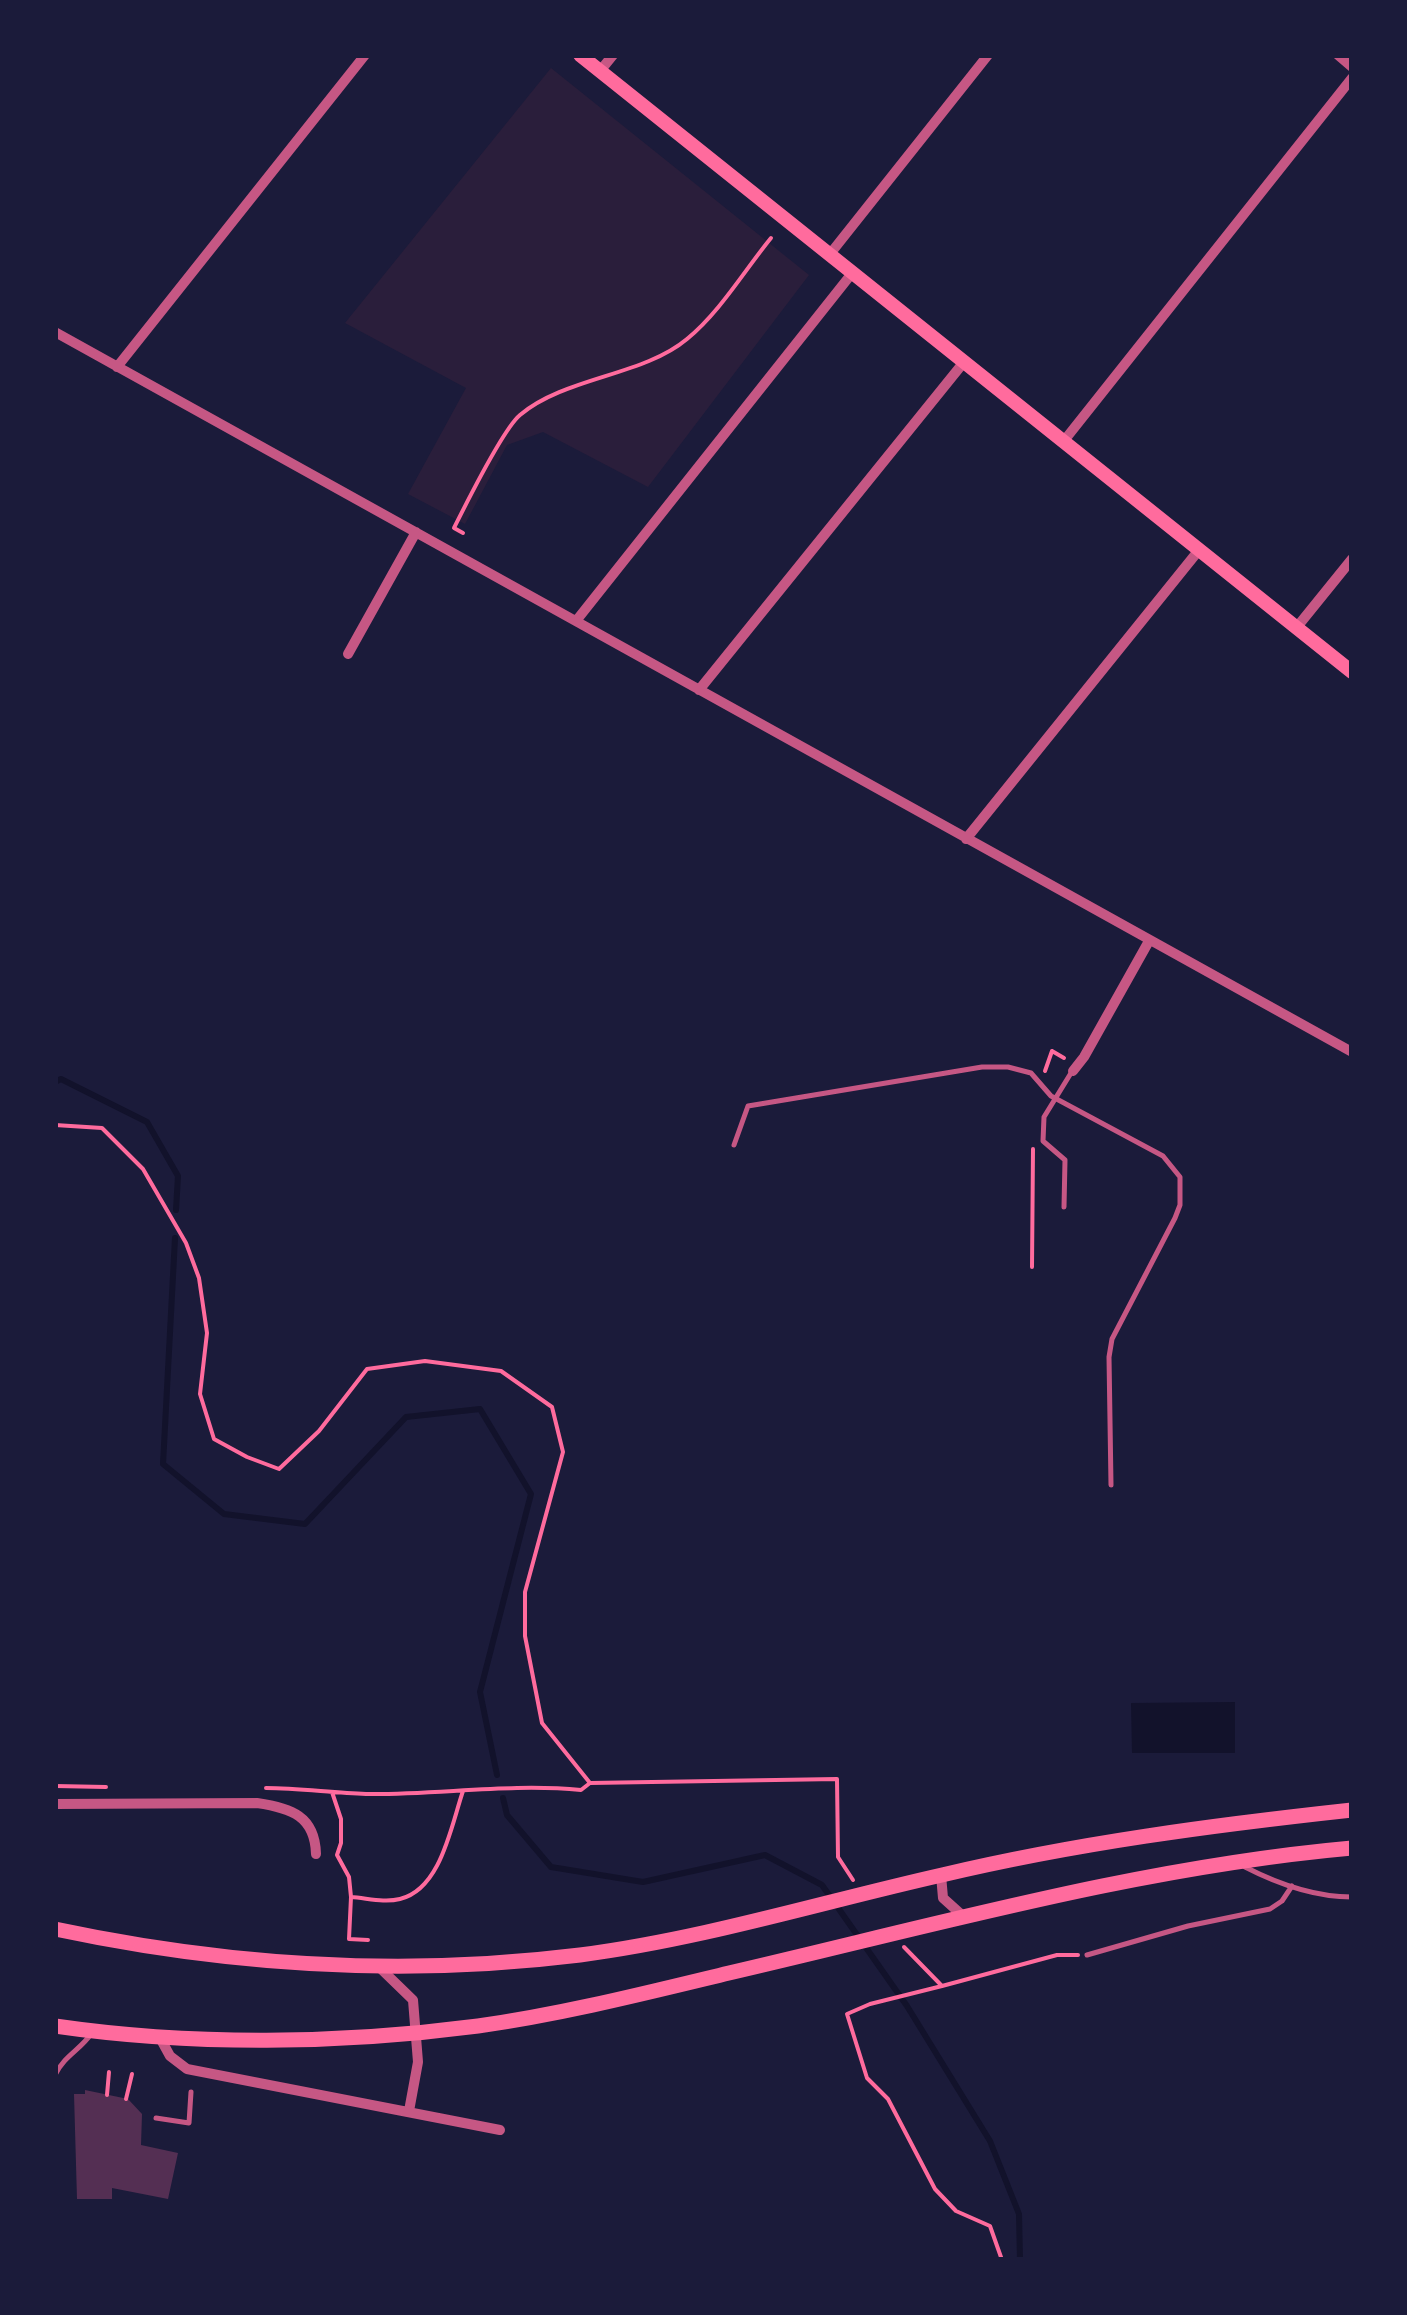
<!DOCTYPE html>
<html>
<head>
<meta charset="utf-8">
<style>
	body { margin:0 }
	#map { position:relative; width:1407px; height:2315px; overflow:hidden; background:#1b1b3a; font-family:Quicksand,sans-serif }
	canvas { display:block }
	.frame { position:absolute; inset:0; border:58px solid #1b1b3a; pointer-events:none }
</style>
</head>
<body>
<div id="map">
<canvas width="1407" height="2315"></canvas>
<div class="frame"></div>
</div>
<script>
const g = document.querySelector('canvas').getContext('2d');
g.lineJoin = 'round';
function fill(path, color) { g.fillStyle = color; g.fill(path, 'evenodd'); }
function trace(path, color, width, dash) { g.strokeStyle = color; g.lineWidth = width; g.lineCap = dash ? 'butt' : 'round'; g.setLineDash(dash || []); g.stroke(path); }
const green = new Path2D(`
	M551 68 809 275 648 487 543 432 507 445 465 524 408 494 466 388 345 323Z`);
const water = new Path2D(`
	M1235 1702V1753H1132L1131 1703Z`);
const stream = new Path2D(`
	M55 1082 61 1079 147 1122 178 1176 176 1210
	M175 1238 163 1464 224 1514 305 1524 406 1417 480 1409 531 1494 480 1692 497 1775
	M503 1798 507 1815 551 1867 643 1882 765 1855 822 1885 907 2006 990 2141 1019 2214 1020 2260`);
const building = new Path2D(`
	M85 2090 128 2099 142 2114 141 2145 178 2153 168 2199 112 2188V2199H77L74 2094H85Z`);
const path = new Path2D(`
	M463 533 454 528C466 504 503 429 520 415 565 377 643 376 687 339 720 312 744 271 771 238
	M1045 1071 1052 1051 1064 1058
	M55 1125 102 1128 143 1169 186 1243 199 1278 207 1333 200 1394 214 1439 247 1457 279 1469 319 1431 367 1369 425 1361 501 1371 552 1407 563 1452 525 1592V1636L542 1723 590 1783
	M1032 1267 1033 1149
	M55 1786 106 1787
	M266 1788C299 1788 332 1793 366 1794 438 1795 509 1783 581 1790L590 1783 837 1779 838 1857 853 1880
	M332 1792 341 1819V1843L337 1855 349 1877 351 1897C367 1898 384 1903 400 1899 441 1889 451 1826 463 1791
	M351 1897 349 1939 368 1940
	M904 1947 942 1986 870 2004 847 2014 867 2078 888 2099 935 2189 956 2211 990 2226 1002 2260
	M942 1986 1057 1955H1078
	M107 2095 109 2072
	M126 2099 132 2074`);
const service = new Path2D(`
	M734 1145 748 1106 982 1067H1008L1031 1073 1051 1096 1163 1156 1180 1177V1205L1175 1218 1112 1339 1109 1357 1111 1485
	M1064 1207 1065 1160 1043 1141 1044 1117 1071 1073
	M1245 1867C1278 1884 1315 1897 1352 1897
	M1087 1955 1188 1926 1270 1909 1282 1901 1292 1886
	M55 2075C64 2056 80 2050 91 2034
	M156 2118 189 2123 191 2092`);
const minor = new Path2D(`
	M1338 55 1352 67
	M600 71 613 55
	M830 254 988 55
	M55 332 1352 1052
	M117 367 365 55
	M1063 442 1352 78
	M576 621 853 272
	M1297 627 1352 559
	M348 654 416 532
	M699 690 964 362
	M966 839 1199 550
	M1073 1071 1084 1057 1149 941
	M55 1804 257 1803C291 1808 315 1816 316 1854
	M941 1875 943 1898 963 1916
	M379 1967 413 2000 418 2062 409 2111
	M159 2036 170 2056 187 2069 500 2130`);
const secondary = new Path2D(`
	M580 55 1352 672`);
const trunk = new Path2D(`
	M55 1929C229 1966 403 1977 580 1955 703 1939 822 1902 942 1875 1077 1843 1214 1825 1352 1810
	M55 2026C193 2046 340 2044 478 2026 563 2014 646 1993 729 1973 936 1925 1140 1867 1352 1848`);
fill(green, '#2a1e3b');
fill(water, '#12122b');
trace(stream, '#12122b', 6);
fill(building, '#542f53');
trace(path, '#ff6b9d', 4);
trace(service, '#c65784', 5);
trace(minor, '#c65784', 10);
trace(secondary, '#ff6b9d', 14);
trace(trunk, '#ff6b9d', 15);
</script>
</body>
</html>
